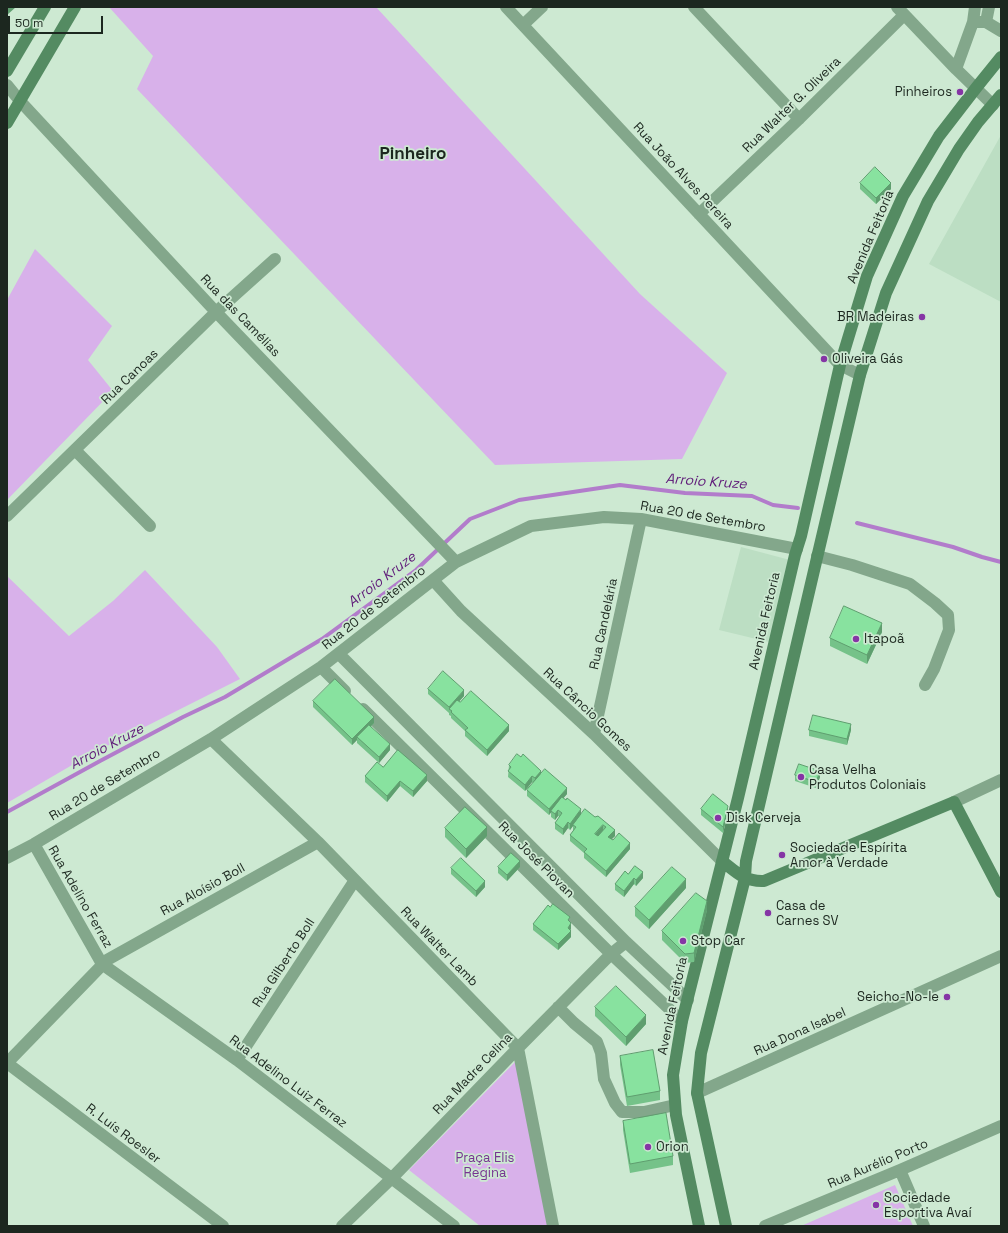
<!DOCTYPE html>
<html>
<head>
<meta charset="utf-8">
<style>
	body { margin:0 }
	#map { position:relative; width:1008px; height:1233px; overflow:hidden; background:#cde9d2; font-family:"Space Grotesk",sans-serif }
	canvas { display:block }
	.frame { position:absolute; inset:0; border:8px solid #1c271f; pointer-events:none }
	.scale { position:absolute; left:8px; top:16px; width:95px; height:18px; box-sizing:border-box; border:2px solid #1c271f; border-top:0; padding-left:5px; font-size:12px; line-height:14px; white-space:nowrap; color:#1c271f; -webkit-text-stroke:3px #cde9d2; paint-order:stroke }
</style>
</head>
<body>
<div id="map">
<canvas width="1008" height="1233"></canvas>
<div class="frame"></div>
<div class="scale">50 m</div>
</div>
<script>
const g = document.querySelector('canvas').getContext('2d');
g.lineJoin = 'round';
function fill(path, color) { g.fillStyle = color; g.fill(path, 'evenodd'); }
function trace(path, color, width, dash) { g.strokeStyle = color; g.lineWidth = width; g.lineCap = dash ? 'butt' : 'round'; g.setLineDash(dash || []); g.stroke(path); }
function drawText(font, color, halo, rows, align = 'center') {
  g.font = font + ' "Space Grotesk",sans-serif'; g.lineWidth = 3.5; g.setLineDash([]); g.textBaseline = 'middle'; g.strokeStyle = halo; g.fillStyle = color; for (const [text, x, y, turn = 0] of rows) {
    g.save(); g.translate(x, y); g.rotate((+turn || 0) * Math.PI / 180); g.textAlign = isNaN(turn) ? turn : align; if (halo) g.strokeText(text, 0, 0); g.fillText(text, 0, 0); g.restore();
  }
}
const built = new Path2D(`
	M1001 135V302L929 264Z
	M741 547 790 560 769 642 719 630Z`);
const green = new Path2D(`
	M109 7H376L640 294 727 373 682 459 495 465 137 89 153 56Z
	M35 249 112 326 88 360 113 391 7 500V300Z
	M145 570 217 647 240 679 91 754 7 803V576L69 636 113 601Z
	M517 1060 548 1226H480L409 1170Z
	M895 1185 913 1226H801Z`);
const stream = new Path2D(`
	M857 523 953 547 982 557 1001 562
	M7 812 100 761 183 717 225 697 322 639 416 570 470 519 519 500 620 485 685 493 752 496 773 505 798 508`);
const street = new Path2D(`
	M506 7 840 365 860 375
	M694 7 799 119
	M897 7 956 69 993 105
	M973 22H986L1001 31
	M986 22 989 7
	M524 24 542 7
	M956 69 973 22 975 7
	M7 85 20 101 216 312 456 562
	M699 214 799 119 904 15
	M75 450 150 526
	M7 516 216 312 275 259
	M817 556 852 565 910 584 935 603 948 615 949 630 934 669 925 685
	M433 580 461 611 594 734 722 861
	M339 654 626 942 688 1000
	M321 667 345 691
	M363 709 611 954 682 1021
	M594 734 641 519
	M211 739 318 842 518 1048 553 1226
	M954 802 1001 780
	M34 844 102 964 237 1060 454 1226
	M7 858 34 844 211 739 321 667 456 562 531 526 604 517 641 519 797 549
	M558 1007 574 1023 597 1042 601 1053 604 1079 615 1103 622 1112H644L675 1105
	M237 1060 355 880
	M7 1063 107 960 318 842
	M7 1063 223 1226
	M697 1093 1001 956
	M900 1170 924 1226
	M342 1226 391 1179 518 1048 611 954 626 942
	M765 1226 900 1170 1001 1126`);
const secondary = new Path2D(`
	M7 71 45 7
	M7 123 75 7
	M722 861C736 872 745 882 764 881L954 802 1001 892
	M699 1226 676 1115 673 1075 682 1021 738 798 795 555 801 536 840 365 867 276 903 196 939 136 976 88 1001 57
	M726 1226 697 1093 701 1053 745 878 746 861 816 562 860 375 886 293 928 201 959 149 978 122 1001 95`);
const wall = new Path2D(`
	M860 183 891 189 876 204 860 189Z
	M882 632 867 664 830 646V638Z
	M428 689 464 696 459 702 509 731 487 756 465 736V731L451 718V716L449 715V713L428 694Z
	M313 701 374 723 371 726 390 750 379 763 357 743V740L352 745 313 707Z
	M809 730H851L847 745 809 736Z
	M509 765 541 774 567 794 563 798 581 814 595 817 598 816 615 836 611 839 630 849 606 877 584 858V853L570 841V835L573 831V826L570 830 568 828 563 835 555 829V823L560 817 558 816 555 820 551 817V812L549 815 527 796V790L533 783 532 782 525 791 508 777Z
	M383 767 427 781 413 797 400 786 387 802 365 782V776Z
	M795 775 820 777 816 788 795 781Z
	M701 809 728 812 723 833 701 815Z
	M445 828 487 836 466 858 445 837Z
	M498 867H520L507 881 498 873Z
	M451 868 485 887 476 897 451 874Z
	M628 874 643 878 636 886 634 884 624 897 615 890V884Z
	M686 888 649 929 635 916V907Z
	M707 910 694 962 685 963 662 940V931Z
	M570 922 571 937 558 950 533 930V924Z
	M595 1007 646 1024 626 1046 595 1016Z
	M620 1056 660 1091V1100L627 1106 620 1065Z
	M623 1121 673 1156V1165L630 1173 623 1130Z`);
const shadedWall = new Path2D(`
	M7 7H16L7 15Z
	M891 183V189L876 204V198Z
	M882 623V632L867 664V655Z
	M464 690V696L451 710 449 709V713V707Z
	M374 717V723L359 738 357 737V740L352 745V739Z
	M851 724V730L847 745V739Z
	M509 725V731L487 756V750Z
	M390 744V750L379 763V757Z
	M541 771V777L535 784V778Z
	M820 771V777L816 788V782Z
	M427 775V781L413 797V791Z
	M532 776V782L525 791V785Z
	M400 781V786L387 802V796Z
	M567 788V794L549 815V809Z
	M728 806V812L723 833V827Z
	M581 809V815L573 825V826L570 830V824Z
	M558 810V816L555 820V814Z
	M568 822V828L563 835V829Z
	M603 825V831L595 840V834Z
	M487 827V836L466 858V849Z
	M615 830V836L608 843V837Z
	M630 843V849L606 877V871Z
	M520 861V867L507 881V875Z
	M643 872V878L636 886V880Z
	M634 878V884L624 897V891Z
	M686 879V888L649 929V920Z
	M485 881V887L476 897V891Z
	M707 901V910L694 962V953Z
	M571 923V929L568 934V928Z
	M571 931V937L558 950V944Z
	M646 1015V1024L626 1046V1037Z`);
const building = new Path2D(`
	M875 167 891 183 876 198 860 183Z
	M844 606 882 623 867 655 830 638Z
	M443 671 464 690 449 707 428 689Z
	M335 679 374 717 352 739 313 701Z
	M471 691 509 725 487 750 465 730 468 728 451 712 452 711 449 709 457 700 460 702Z
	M813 715 851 724 847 739 809 730Z
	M369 725 390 744 379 757 357 737Z
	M398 750 427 775 413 791 400 781 387 796 365 776 377 762 383 767Z
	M517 754 521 757 523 754 541 771 535 778 532 776 525 785 508 771 511 767 509 765Z
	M799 764 820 771 816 782 795 775Z
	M545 769 567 788 549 809 527 790Z
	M713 794 728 806 723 827 701 809Z
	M562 797 566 800 567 798 581 809 570 824 568 822 563 829 555 823 562 813 558 810 555 814 551 811Z
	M465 807 487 827 466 849 445 828Z
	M585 809 595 817 598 816 615 830 608 837 613 840 619 833 630 843 606 871 584 852 587 849 570 835 576 827 573 825ZM603 825 606 827 598 836 595 834Z
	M511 853 520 861 507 875 498 867Z
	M461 858 485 881 476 891 451 868Z
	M635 866 643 872 636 880 634 878 624 891 615 884 625 871 628 874Z
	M672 867 686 879 649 920 635 907Z
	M696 893 707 901 694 953 685 954 662 931Z
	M553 904 570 917 568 920 571 923 568 928 571 931 558 944 533 924 548 905 550 907Z
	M616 986 646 1015 626 1037 595 1007Z
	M653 1050 660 1091 627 1097 620 1056Z
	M666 1113 673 1156 630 1164 623 1121Z`);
const markers = [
	[960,92,4,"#8535a5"],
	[922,317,4,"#8535a5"],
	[824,359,4,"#8535a5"],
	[856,639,4,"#8535a5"],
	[801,777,4,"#8535a5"],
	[718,818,4,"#8535a5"],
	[782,855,4,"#8535a5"],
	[768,913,4,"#8535a5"],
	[683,941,4,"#8535a5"],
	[947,997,4,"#8535a5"],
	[648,1147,4,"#8535a5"],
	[876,1205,4,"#8535a5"]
];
const poiNames = [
	["Pinheiros",952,92,"right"],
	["BR Madeiras",914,317,"right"],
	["Oliveira Gás",832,359],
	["Itapoã",864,639],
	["Casa Velha",809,770],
	["Produtos Coloniais",809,785],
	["Disk Cerveja",726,818],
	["Sociedade Espírita",790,848],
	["Amor à Verdade",790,863],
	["Casa de",776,906],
	["Carnes SV",776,921],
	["Stop Car",691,941],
	["Seicho-No-Ie",939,997,"right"],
	["Orion",656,1147],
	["Sociedade",884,1198],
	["Esportiva Avaí",884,1213]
];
const streetNames = [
	["Rua Walter G. Oliveira",792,105,-44],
	["Rua João Alves Pereira",683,176,47],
	["Avenida Feitoria",871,237,-67],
	["Rua das Camélias",240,316,46],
	["Rua Canoas",130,377,-44],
	["Rua 20 de Setembro",703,517,10],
	["Rua 20 de Setembro",374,608,-38],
	["Avenida Feitoria",765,621,-77],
	["Rua Candelária",604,624,-78],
	["Rua Câncio Gomes",587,710,43],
	["Rua 20 de Setembro",105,785,-31],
	["Rua José Piovan",536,860,45],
	["Rua Aloísio Boll",203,890,-29],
	["Rua Adelino Ferraz",80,897,60],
	["Rua Walter Lamb",439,947,46],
	["Rua Gilberto Boll",284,963,-57],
	["Avenida Feitoria",673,1006,-78],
	["Rua Dona Isabel",800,1032,-24],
	["Rua Madre Celina",473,1074,-46],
	["Rua Adelino Luiz Ferraz",288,1082,37],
	["R. Luís Roesler",123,1134,37],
	["Rua Aurélio Porto",878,1164,-23]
];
const parkNames = [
	["Praça Elis",485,1158],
	["Regina",485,1173]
];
const waterNames = [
	["Arroio Kruze",706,482,4],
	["Arroio Kruze",382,580,-37],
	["Arroio Kruze",107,747,-28]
];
const districtNames = [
	["Pinheiro",413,154]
];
fill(built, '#bcdec3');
fill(green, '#d8b1ea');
trace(stream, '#b27ccb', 4);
trace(street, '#83a78b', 12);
trace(secondary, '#548b62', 12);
fill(wall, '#75c289');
fill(shadedWall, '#5f9e6f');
fill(building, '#88e29f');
trace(building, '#5f9e6f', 1);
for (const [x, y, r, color] of markers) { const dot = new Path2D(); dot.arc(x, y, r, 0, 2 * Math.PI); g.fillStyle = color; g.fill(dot); trace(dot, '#cde9d2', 1.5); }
drawText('13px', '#1c271f', '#cde9d2', poiNames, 'left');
drawText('13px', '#1c271f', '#cde9d2', streetNames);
drawText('13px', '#763391', '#cde9d2', parkNames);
drawText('italic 14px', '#5e1978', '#cde9d2', waterNames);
drawText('bold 17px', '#1c271f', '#cde9d2', districtNames);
</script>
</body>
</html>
